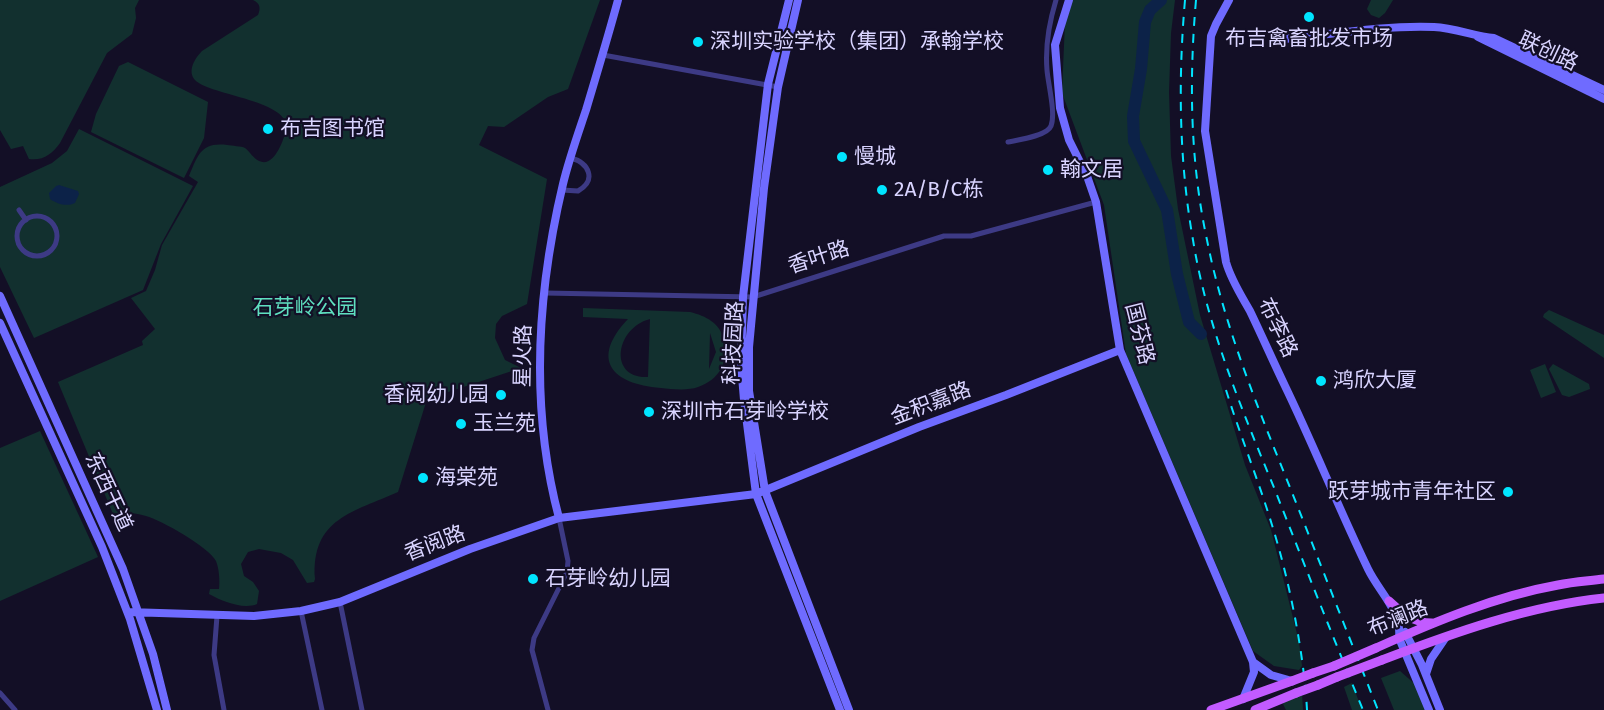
<!DOCTYPE html>
<html>
<head>
<meta charset="utf-8">
<style>
	body { margin:0 }
	canvas { display:block; background:#130f26 }
</style>
</head>
<body>
<canvas width="1604" height="710"></canvas>
<script>
const g = document.querySelector('canvas').getContext('2d');
g.lineJoin = 'round';
function fill(path, color) { g.fillStyle = color; g.fill(path, 'evenodd'); }
function trace(path, color, width, dash) { g.strokeStyle = color; g.lineWidth = width; g.lineCap = dash ? 'butt' : 'round'; g.setLineDash(dash || []); g.stroke(path); }
function drawText(font, color, halo, rows, align = 'center') {
  g.font = font + ' "Fira Sans","Noto Sans SC",sans-serif'; g.lineWidth = 4.5; g.setLineDash([]); g.textBaseline = 'middle'; g.strokeStyle = halo; g.fillStyle = color; for (const [text, x, y, turn = 0] of rows) {
    g.save(); g.translate(x, y); g.rotate((+turn || 0) * Math.PI / 180); g.textAlign = isNaN(turn) ? turn : align; if (halo) g.strokeText(text, 0, 0); g.fillText(text, 0, 0); g.restore();
  }
}
const green = new Path2D(`
	M0 0H139L135 8 136 18 132 34 107 53 60 143C52 154 43 161 29 159L23 146 11 149 0 130Z
	M253 0H600L568 89 548 97 504 127 488 126 479 145 547 179 527 304 502 316 496 324 495 338 505 360 521 368 427 399 398 492C354 512 311 518 315 579L314 582 307 583 293 560 281 553 259 549 248 552 241 564 244 576 253 582 259 591 257 604C243 610 222 601 209 594L210 589H219C220 581 219 568 216 561 209 547 161 520 146 516 134 513 124 511 113 514L58 382 143 345 142 341 155 329 131 298 146 291 155 270 162 245 198 182 189 176C198 155 201 142 227 145 232 146 241 146 245 148 250 152 253 158 259 161 274 168 283 141 286 131 294 100 210 96 195 80 187 71 195 58 202 51L258 15C261 8 260 3 253 0Z
	M1072 0H1175L1171 33 1169 92 1171 156 1178 209 1200 315 1245 465 1271 530 1299 642 1302 666 1299 670 1274 666 1253 651 1126 354 1104 205 1062 93 1065 22Z
	M1371 0H1393L1385 13 1379 18 1371 15 1367 9Z
	M128 62 208 102 204 138 184 178 91 132 96 114 119 66Z
	M79 129 193 186 161 244 143 290 34 338 0 267V187L52 163 67 151Z
	M583 308 690 312C706 316 720 323 724 340 730 361 719 380 698 387 687 391 672 389 661 388 611 384 590 359 628 319L583 317ZM650 319 648 377C608 379 615 328 650 319ZM710 333 716 352 709 369Z
	M1549 310 1604 335V358L1543 317 1544 314Z
	M1545 364 1556 392 1541 398 1530 370Z
	M1553 364 1589 384 1590 389 1569 397 1562 395 1549 369Z
	M40 431 98 557 0 601V448Z
	M1400 671 1417 686 1427 710H1394L1381 678Z
	M1352 683 1362 710H1352L1344 687Z
	M1302 694 1303 710H1286L1282 702Z`);
const water = new Path2D(`
	M59 185 78 191 79 194 75 203C67 207 57 204 50 199L49 193 56 186Z`);
const river = new Path2D(`
	M1161 0 1150 10 1145 22 1141 69 1133 116 1134 141 1167 210 1177 274 1189 322 1201 334`);
const street = new Path2D(`
	M603 55 778 87
	M1008 142C1018 140 1047 136 1051 126 1056 113 1048 84 1047 70 1045 46 1049 23 1056 0
	M562 190 578 191C597 180 589 163 571 158
	M19 210 26 220
	M17 236a20 20 0 1 1 40 0a20 20 0 1 1-40 0Z
	M545 293 753 297 944 236H971L1096 202
	M340 602 362 710
	M301 611 322 710
	M217 616 214 655 224 710
	M0 693 15 710
	M548 710 532 650 534 638 567 572 568 561 559 518`);
const secondary = new Path2D(`
	M789 0 768 84 743 297 741 364 744 400 756 494 840 710
	M798 0 778 87 764 188 749 347V391L765 491 849 710
	M1069 0 1055 45 1060 108 1069 140 1087 176 1096 202 1120 350 1253 662 1254 672 1243 699
	M1229 0 1216 24 1211 36 1205 131 1226 262C1231 280 1241 295 1250 311 1262 336 1273 361 1285 386 1314 446 1339 509 1368 569 1379 592 1402 611 1399 638L1429 710
	M1478 37 1604 99
	M1285 39C1332 34 1387 25 1434 27 1455 28 1474 36 1494 38L1604 90
	M0 296 123 569 153 654 167 710
	M0 323 102 547 130 619 157 710
	M559 518C530 409 537 293 563 184 569 159 578 134 586 110 597 73 608 37 618 0
	M128 612 254 616 301 611 340 602 470 549 559 518 756 494 919 427 1006 395 1120 350
	M1405 632 1422 665 1440 710
	M1253 662 1271 675 1292 681
	M1426 674 1431 659 1446 637`);
const primary = new Path2D(`
	M1389 601C1402 613 1413 623 1432 623
	M1376 648C1434 622 1496 596 1558 585 1573 582 1589 581 1604 579
	M1382 660C1453 633 1528 606 1604 598
	M1313 673 1334 666
	M1318 685 1337 677
	M1211 710 1292 681
	M1255 710 1296 693`);
const rail = new Path2D(`
	M1185 0C1178 80 1179 161 1193 240 1207 327 1242 410 1275 490 1304 564 1333 637 1363 710
	M1196 0C1189 80 1190 161 1207 240 1224 326 1258 408 1291 490 1320 563 1349 637 1378 710
	M1226 390C1240 435 1258 479 1272 525 1289 579 1304 653 1307 710`);
const primaryBridge = new Path2D(`
	M1334 666 1376 648
	M1337 677 1382 660
	M1292 681 1313 673
	M1296 693 1318 685`);
const markers = [
	[1309,17,6,"#00e5ff"],
	[698,42,6,"#00e5ff"],
	[268,129,6,"#00e5ff"],
	[842,157,6,"#00e5ff"],
	[1048,170,6,"#00e5ff"],
	[882,190,6,"#00e5ff"],
	[1321,381,6,"#00e5ff"],
	[501,395,6,"#00e5ff"],
	[649,412,6,"#00e5ff"],
	[461,424,6,"#00e5ff"],
	[423,478,6,"#00e5ff"],
	[1508,492,6,"#00e5ff"],
	[533,579,6,"#00e5ff"]
];
const poiNames = [
	["布吉禽畜批发市场",1309,39,"center"],
	["深圳实验学校（集团）承翰学校",710,42],
	["布吉图书馆",280,129],
	["慢城",854,157],
	["翰文居",1060,170],
	["2A/B/C栋",894,190],
	["鸿欣大厦",1333,381],
	["香阅幼儿园",489,395,"right"],
	["深圳市石芽岭学校",661,412],
	["玉兰苑",473,424],
	["海棠苑",435,478],
	["跃芽城市青年社区",1496,492,"right"],
	["石芽岭幼儿园",545,579]
];
const streetNames = [
	["联创路",1548,52,25],
	["香叶路",819,258,-18],
	["布李路",1277,328,64],
	["国芬路",1139,334,76],
	["科技园路",734,343,-87],
	["星火路",524,356,-89],
	["金积嘉路",931,404,-21],
	["东西干道",108,492,65],
	["香阅路",435,544,-21],
	["布澜路",1398,619,-22]
];
const parkNames = [
	["石芽岭公园",305,308]
];
fill(green, '#12302f');
fill(water, '#0c2248');
trace(river, '#0c2248', 12);
trace(street, '#3d3a85', 5);
trace(secondary, '#6f6bff', 8);
trace(primary, '#c25bff', 9);
trace(rail, '#00e5ff', 2, [9, 8]);
trace(primaryBridge, '#c25bff', 9);
for (const [x, y, r, color] of markers) { const dot = new Path2D(); dot.arc(x, y, r, 0, 2 * Math.PI); g.fillStyle = color; g.fill(dot); trace(dot, '#130f26', 2); }
drawText('21px', '#d9d4ff', '#130f26', poiNames, 'left');
drawText('21px', '#d9d4ff', '#130f26', streetNames);
drawText('21px', '#5fe0c0', '#130f26', parkNames);
</script>
</body>
</html>
